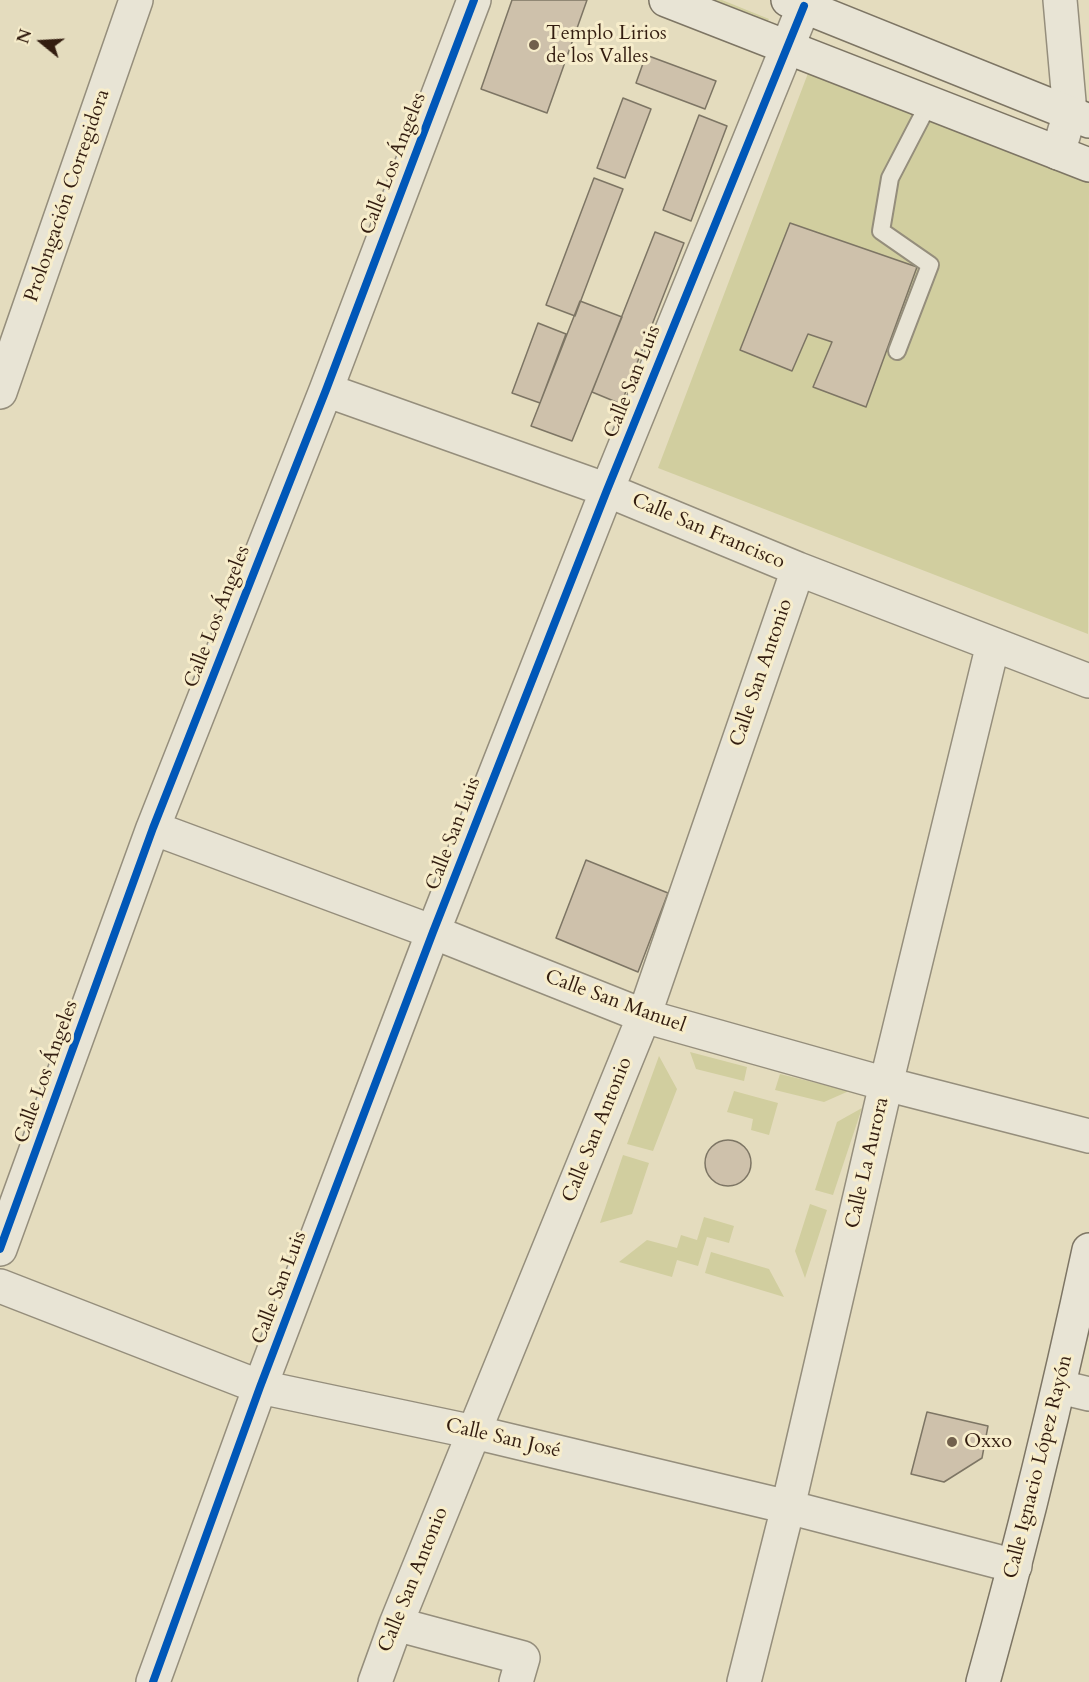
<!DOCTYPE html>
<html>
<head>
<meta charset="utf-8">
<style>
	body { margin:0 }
	#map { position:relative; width:1089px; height:1682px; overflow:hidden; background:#e4dcbe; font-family:Cardo,serif }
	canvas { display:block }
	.north { position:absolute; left:12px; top:12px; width:60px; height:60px; -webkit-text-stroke:4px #f7edcb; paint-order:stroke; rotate:288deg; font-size:16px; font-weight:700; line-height:24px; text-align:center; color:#331d10 }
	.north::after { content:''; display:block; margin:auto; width:21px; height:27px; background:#331d10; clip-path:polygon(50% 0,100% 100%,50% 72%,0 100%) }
</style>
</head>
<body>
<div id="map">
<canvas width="1089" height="1682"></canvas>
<div class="north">N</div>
</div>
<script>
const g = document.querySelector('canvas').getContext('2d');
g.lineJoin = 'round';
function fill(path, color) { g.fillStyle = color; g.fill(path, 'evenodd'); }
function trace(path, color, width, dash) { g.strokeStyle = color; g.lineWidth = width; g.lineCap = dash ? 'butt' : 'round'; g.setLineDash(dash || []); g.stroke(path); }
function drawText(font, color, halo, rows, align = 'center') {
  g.font = font + ' Cardo,serif'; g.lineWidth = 6; g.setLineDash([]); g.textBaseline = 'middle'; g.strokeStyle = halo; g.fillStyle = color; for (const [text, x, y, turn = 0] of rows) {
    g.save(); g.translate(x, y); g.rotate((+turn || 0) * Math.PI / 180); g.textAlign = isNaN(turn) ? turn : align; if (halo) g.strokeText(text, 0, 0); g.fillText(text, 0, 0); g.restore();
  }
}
const green = new Path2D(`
	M703 0H722L769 19 765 25Z
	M810 68 1089 175 1088 634 658 468Z
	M690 1052 747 1067 744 1081 696 1069Z
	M659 1056 677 1089 653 1151 627 1144Z
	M780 1074 849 1091 824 1102 775 1090Z
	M734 1091 778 1103 769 1135 751 1130 753 1119 727 1112Z
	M862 1108 833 1195 815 1190 837 1122Z
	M623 1155 649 1163 632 1214 600 1223Z
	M810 1204 827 1210 805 1278 795 1251Z
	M704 1217 734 1226 729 1243 707 1237 698 1266 677 1260 672 1277 619 1262 647 1240 677 1248 681 1235 697 1240Z
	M711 1252 769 1269 784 1297 705 1273Z`);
const building = new Path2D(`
	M512 0H587L547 113 481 89Z
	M646 55 716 81 705 109 636 83Z
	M623 98 651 109 625 178 597 168Z
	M699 115 727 126 691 221 663 210Z
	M594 178 623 189 575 316 546 305Z
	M790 223 917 267 866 407 813 387 832 342 808 334 792 371 740 350Z
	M655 232 684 243 621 404 592 392Z
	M580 301 622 317 572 441 531 426Z
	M538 323 566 334 540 403 512 393Z
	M586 860 668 893 638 972 556 938Z
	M705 1163a23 23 0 1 1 46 0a23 23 0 1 1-46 0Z
	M927 1412 988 1426 982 1458 944 1482 911 1474Z`);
const service = new Path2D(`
	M897 351 930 265 881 231 890 178 929 103`);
const minor = new Path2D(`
	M1058 153 1070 113 1060 0
	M326 390 607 490 798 569 1089 681
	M0 392 136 0
	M153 828 433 932 644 1016 886 1084 1089 1136
	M0 1249 153 828 326 390 474 0
	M0 1286 260 1387 474 1432 788 1507 1015 1566
	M1060 1387 1089 1394
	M396 1624 523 1658 516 1682
	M153 1682 260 1387 433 932 607 490 804 6
	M375 1682 396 1624 474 1432 644 1016 798 569
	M744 1682 788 1507 886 1084 993 644`);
const secondary = new Path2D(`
	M666 0 1089 165
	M788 0 1089 121
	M983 1682C1023 1539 1058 1395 1089 1250`);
const cycleway = new Path2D(`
	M0 1249 153 828 326 390 474 0
	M153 1682 260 1387 433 932 607 490 804 6`);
const markers = [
	[534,45,6,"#71604d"],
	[952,1442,6,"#71604d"]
];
const poiNames = [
	["Templo Lirios",546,34],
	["de los Valles",546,57],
	["Oxxo",964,1442]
];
const streetNames = [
	["Calle Los Ángeles",394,164,-69],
	["Prolongación Corregidora",68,196,-71],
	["Calle San Luis",633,382,-68],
	["Calle San Francisco",708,532,23],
	["Calle Los Ángeles",218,617,-69],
	["Calle San Antonio",762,673,-71],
	["Calle San Luis",454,834,-69],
	["Calle San Manuel",615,1002,20],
	["Calle Los Ángeles",47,1072,-70],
	["Calle San Antonio",598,1130,-68],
	["Calle La Aurora",868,1163,-77],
	["Calle San Luis",280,1288,-69],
	["Calle San José",503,1439,13],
	["Calle Ignacio López Rayón",1039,1467,-76],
	["Calle San Antonio",414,1580,-68]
];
fill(green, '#d1ce9f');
fill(building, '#cec1ab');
trace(building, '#7d7564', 1.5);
trace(service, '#958e7c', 20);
trace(minor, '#958e7c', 36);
trace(secondary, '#7d7564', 36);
trace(service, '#e8e4d5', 16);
trace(minor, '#e8e4d5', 33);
trace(secondary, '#e8e4d5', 33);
trace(cycleway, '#0057b8', 8);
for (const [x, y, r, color] of markers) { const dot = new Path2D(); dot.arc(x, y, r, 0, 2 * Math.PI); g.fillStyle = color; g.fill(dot); trace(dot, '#f7edcb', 2); }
drawText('20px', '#331d10', '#f7edcb', poiNames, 'left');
drawText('20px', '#331d10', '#f7edcb', streetNames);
</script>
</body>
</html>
